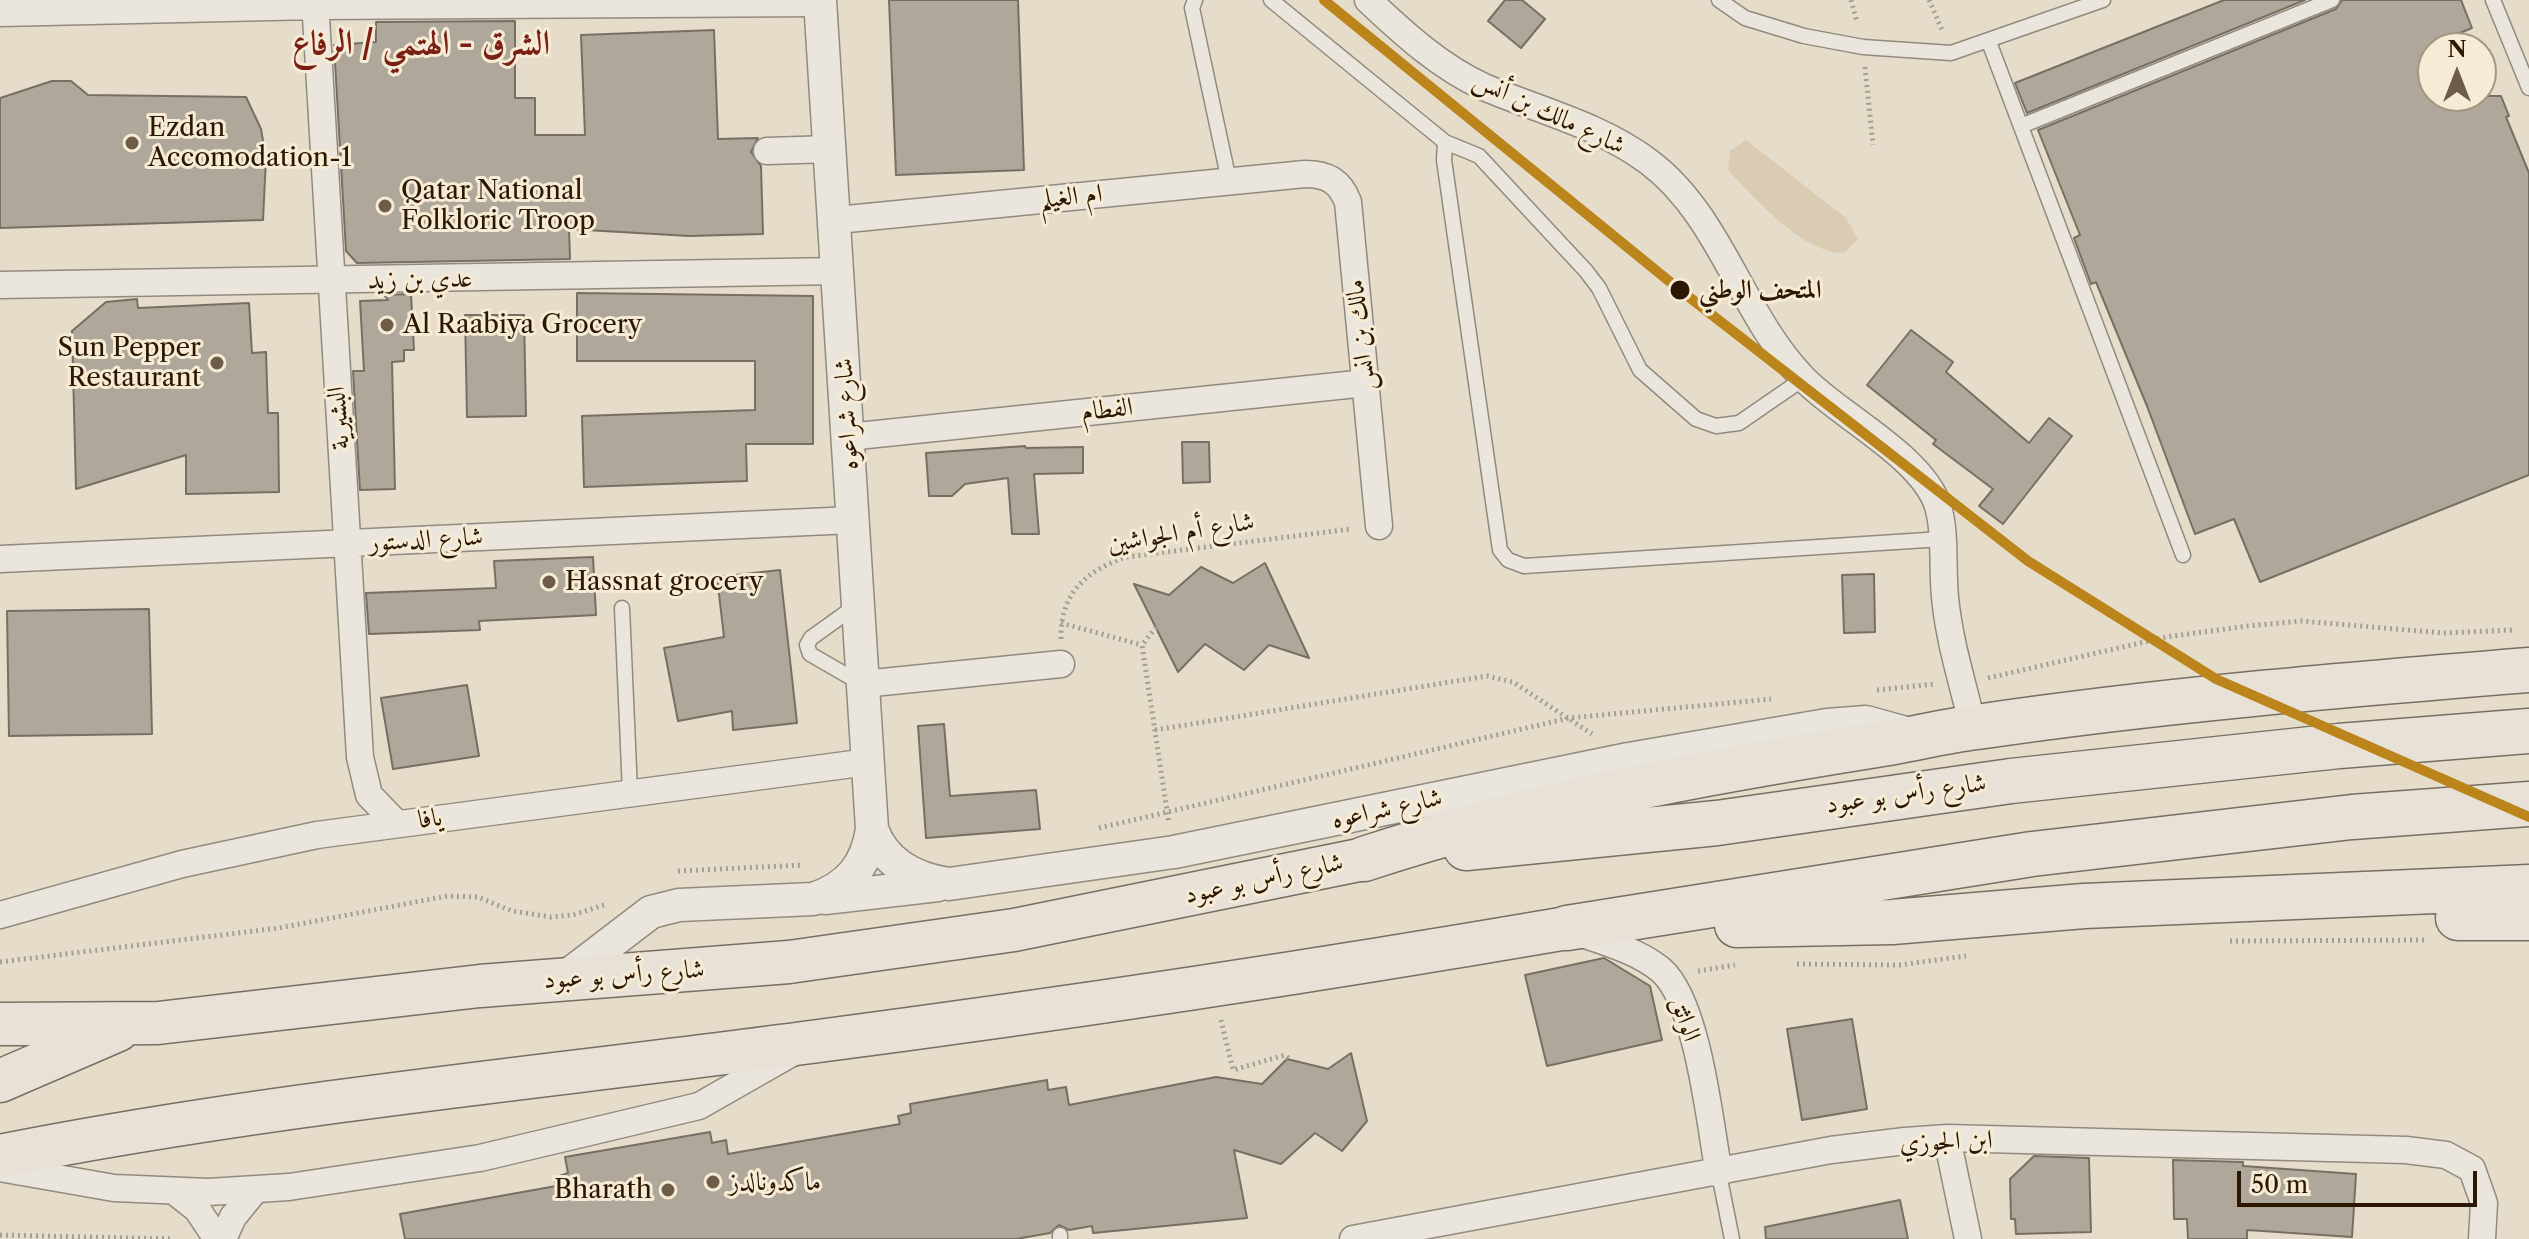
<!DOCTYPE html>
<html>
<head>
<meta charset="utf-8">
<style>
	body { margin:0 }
	#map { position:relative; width:2529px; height:1239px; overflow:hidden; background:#e5dcca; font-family:"Libre Caslon Text",serif }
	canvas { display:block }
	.north { position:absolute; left:2417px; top:32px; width:80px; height:80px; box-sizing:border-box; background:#f6ebd5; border:2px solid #a59680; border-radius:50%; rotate:0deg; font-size:22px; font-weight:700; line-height:32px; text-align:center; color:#2c1700 }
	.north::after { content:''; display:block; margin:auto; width:28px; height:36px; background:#6d5c47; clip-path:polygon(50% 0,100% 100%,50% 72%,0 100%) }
	.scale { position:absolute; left:2237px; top:1171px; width:240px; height:36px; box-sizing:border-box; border:4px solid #2c1700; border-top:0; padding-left:10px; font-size:24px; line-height:28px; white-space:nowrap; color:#2c1700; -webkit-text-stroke:6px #f6ebd5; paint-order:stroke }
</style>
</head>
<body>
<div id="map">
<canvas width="2529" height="1239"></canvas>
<div class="north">N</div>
<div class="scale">50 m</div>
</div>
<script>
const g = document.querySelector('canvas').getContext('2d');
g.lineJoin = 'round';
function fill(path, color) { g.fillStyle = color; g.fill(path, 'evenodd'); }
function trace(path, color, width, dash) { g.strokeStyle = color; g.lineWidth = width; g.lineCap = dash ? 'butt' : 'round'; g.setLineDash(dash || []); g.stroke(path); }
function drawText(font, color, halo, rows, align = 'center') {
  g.font = font + ' "Libre Caslon Text",Amiri,serif'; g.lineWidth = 6; g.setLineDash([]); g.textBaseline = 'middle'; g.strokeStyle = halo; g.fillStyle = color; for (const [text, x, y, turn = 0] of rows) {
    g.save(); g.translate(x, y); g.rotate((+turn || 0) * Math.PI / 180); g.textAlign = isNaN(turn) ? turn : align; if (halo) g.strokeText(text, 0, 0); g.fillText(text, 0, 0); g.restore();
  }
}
const green = new Path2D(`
	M1746 140 1846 218 1858 239 1844 253C1802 253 1756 199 1728 170L1730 151Z`);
const building = new Path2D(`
	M889 0H1018L1024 170 896 175Z
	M1505 0H1522L1545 19 1521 48 1488 21Z
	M2224 0H2305L2027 113 2015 83Z
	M2342 0H2461L2472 28 2433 44V96H2501L2509 116 2506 117 2529 173V475L2260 582 2234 519 2195 534 2147 406 2096 282 2091 284 2074 238 2080 235 2038 130 2336 9Z
	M515 21V98H535V135H585L581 35 714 30 718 139 758 138 751 152 761 166 763 234 689 236 569 229 570 259 357 263 346 251 334 45 376 42V22Z
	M52 81H71L88 95 246 97 261 129 266 158 263 220 0 228V98Z
	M577 293 813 296V444H746L747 481 584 487 582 416 755 410V361H577Z
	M411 294 414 350H404V361L392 362 395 489 360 490 353 371H364L360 301 388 300 384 295Z
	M137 299 138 308 249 303 252 353 266 352 268 413H278L279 492 186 494V455L76 489 72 331 106 302Z
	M465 315H524L526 416 467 417Z
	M1911 330 1953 362 1946 372 2029 443 2049 418 2072 436 2003 524 1979 506 1993 489 1933 444 1936 440 1867 385Z
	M1182 442H1209L1210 482 1183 483Z
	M1025 446 1026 448 1083 447V473L1034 474 1039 534H1012L1008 478 965 484 952 496H929L926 453Z
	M593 557 596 615 479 621 480 630 369 634 366 593 496 588 494 561Z
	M1265 563 1309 658 1269 645 1244 670 1205 644 1178 672 1134 584 1169 595 1201 567 1233 583Z
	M780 570 797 723 733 730 732 711 678 721 664 648 724 637 717 577Z
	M1874 574 1875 632 1844 633 1842 575Z
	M149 609 152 734 9 736 7 611Z
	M467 685 479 756 393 769 381 698Z
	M944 724 950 796 1036 790 1040 829 926 838 918 726Z
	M1604 958 1650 986 1662 1040 1547 1066 1525 975Z
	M1852 1019 1867 1109 1802 1120 1787 1029Z
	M1351 1053 1367 1121 1342 1151 1315 1133 1281 1164 1234 1150 1247 1218 1093 1233 1092 1226 1069 1230 1059 1225 1050 1233 1016 1239H405L400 1214 556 1186 554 1178 568 1173 565 1157 710 1132 712 1143 726 1140 728 1154 900 1124 898 1116 911 1113 910 1104 1047 1080 1048 1090 1066 1087 1069 1105 1216 1077 1262 1084 1287 1059 1328 1069Z
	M2034 1156 2089 1158 2091 1232 2016 1234 2015 1219H2011L2010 1179Z
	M2173 1160 2243 1162V1166L2356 1174 2352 1237 2247 1230V1239H2188L2187 1219H2174Z
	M1900 1200 1908 1239H1766L1765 1227Z`);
const path = new Path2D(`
	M1851 0 1857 22
	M1929 0 1942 30
	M1865 67 1873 145
	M1061 623 1142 645
	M1156 627 1142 645 1169 824
	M1061 639C1060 593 1086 571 1126 557L1351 529
	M1988 678 2166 637 2248 626 2302 621 2443 633 2512 630
	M1877 690 1935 684
	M1155 730 1487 676 1513 682 1592 734
	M1099 828 1569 718 1771 699
	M678 871 804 865
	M2230 941 2428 940
	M0 962 279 928 447 896 478 897 512 911 551 917 573 915 604 905
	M1797 964 1899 965 1966 956
	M1698 971 1735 965
	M1221 1020 1233 1070 1285 1055 1291 1060
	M0 1235 174 1239`);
const service = new Path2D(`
	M1195 0 1192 8 1229 181
	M1271 0 1445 142 1444 160 1500 550 1508 560 1524 566 1942 539
	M1719 0 1745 18 1804 36 1863 47 1951 53 2103 0
	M2493 0 2529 88
	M1989 42 2183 555
	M2021 126 2332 0
	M1445 142 1479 156 1586 271 1599 288 1640 370 1696 419 1716 426 1739 423 1803 379
	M857 605 811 638 807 645 810 654 862 684
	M622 608 630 792
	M1719 1174 1732 1239
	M1060 1235V1239`);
const minor = new Path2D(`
	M315 0 360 757 369 795 397 824
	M1368 0C1403 33 1440 67 1484 87 1540 111 1600 125 1649 162 1721 216 1741 314 1803 378 1838 415 1922 456 1938 506 1946 535 1942 568 1945 597 1949 641 1963 684 1973 727
	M0 13 316 6 820 3
	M767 151 831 149
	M837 220 1305 174C1327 174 1340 181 1348 202L1379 526
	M0 285 839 271
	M848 437 1366 383
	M0 559 852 520
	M863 684 1061 664
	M0 915 182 864 317 835 868 762
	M1577 932C1605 942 1638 951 1661 970 1698 1002 1710 1124 1719 1174
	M1947 1138 1968 1239
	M0 1168 114 1188 208 1192 289 1187 480 1158 699 1106 792 1053
	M174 1191 197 1209 217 1239
	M223 1239 233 1217 255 1190
	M1353 1239 1831 1150 1905 1141 1947 1138 2406 1150 2446 1155 2472 1169 2484 1203 2482 1239`);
const tertiary = new Path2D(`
	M872 829C884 863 915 879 949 884L1174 852 1629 759 1827 725 1866 722 1913 735
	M825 898 938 885
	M562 980 651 912 679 905 813 899C848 888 867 865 872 829L820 0`);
const primary = new Path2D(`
	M0 1024 158 1023 480 986 789 962 1014 930 1364 859
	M0 1081 118 1030
	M0 1156C268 1103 540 1078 811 1042 1064 1009 1316 971 1567 928`);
const motorway = new Path2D(`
	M1466 848 1717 823 2011 781 2339 746 2529 731
	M1364 859C1534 803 1700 773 1876 745 1910 740 1943 731 1977 727 2160 700 2344 685 2529 670
	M2458 918H2529
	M1737 925 1892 922 2084 906 2529 887
	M1567 928 2032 854 2352 817 2529 804`);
const metro1 = new Path2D(`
	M1324 0 1680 290 2028 561 2216 679 2529 817`);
const markers = [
	[132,143,8,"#6d5c47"],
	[385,206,8,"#6d5c47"],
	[1680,290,11,"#2c1700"],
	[387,325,8,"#6d5c47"],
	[217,363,8,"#6d5c47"],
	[549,582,8,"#6d5c47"],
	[713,1182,8,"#6d5c47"],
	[668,1190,8,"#6d5c47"]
];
const streetNames = [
	["شارع مالك بن أنس",1549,113,25],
	["ام الغيلم",1071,197,-6],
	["عدي بن زيد",420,280,-1],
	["مالك بن انس",1361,335,-96],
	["الفطام",1107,410,-6],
	["شارع شراعوه",847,414,-93],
	["البشيرية",339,418,-94],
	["شارع أم الجواشين",1181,533,-9],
	["شارع الدستور",426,540,-3],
	["شارع رأس بو عبود",1906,794,-8],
	["شارع شراعوه",1387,809,-12],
	["يافا",430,819,-8],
	["شارع رأس بو عبود",1264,879,-12],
	["شارع رأس بو عبود",624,975,-4],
	["الواثق",1685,1019,72],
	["ابن الجوزي",1946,1142,-2]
];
const poiNames = [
	["Ezdan",148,128],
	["Accomodation-1",148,158],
	["Qatar National",401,191],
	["Folkloric Troop",401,221],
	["Al Raabiya Grocery",403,325],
	["Sun Pepper",201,348,"right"],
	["Restaurant",201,378,"right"],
	["Hassnat grocery",565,582],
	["ماكدونالدز",729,1182],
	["Bharath",652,1190,"right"]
];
const stopNames = [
	["المتحف الوطني",1699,290]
];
const districtNames = [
	["الشرق - الهتمي / الرفاع",421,44]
];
fill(green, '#d9ccb2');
fill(building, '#afa79a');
trace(building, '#786f63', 2);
trace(service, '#928a7e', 17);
trace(minor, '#928a7e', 29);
trace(tertiary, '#928a7e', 35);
trace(primary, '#786f63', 45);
trace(motorway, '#786f63', 47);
trace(path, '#a49f95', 5, [2, 4]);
trace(service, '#eae5dd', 14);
trace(minor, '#eae5dd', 26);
trace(tertiary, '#eae5dd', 32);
trace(primary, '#e7e1d7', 42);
trace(motorway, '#e7e1d7', 44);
trace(metro1, '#bc851c', 10);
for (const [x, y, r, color] of markers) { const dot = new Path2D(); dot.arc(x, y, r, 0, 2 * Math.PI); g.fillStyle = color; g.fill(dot); trace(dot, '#f6ebd5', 3); }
drawText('26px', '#2c1700', '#f6ebd5', streetNames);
drawText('26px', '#2c1700', '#f6ebd5', poiNames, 'left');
drawText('bold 26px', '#2c1700', '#f6ebd5', stopNames, 'left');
drawText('bold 34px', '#7a1f14', '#f6ebd5', districtNames);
</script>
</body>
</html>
